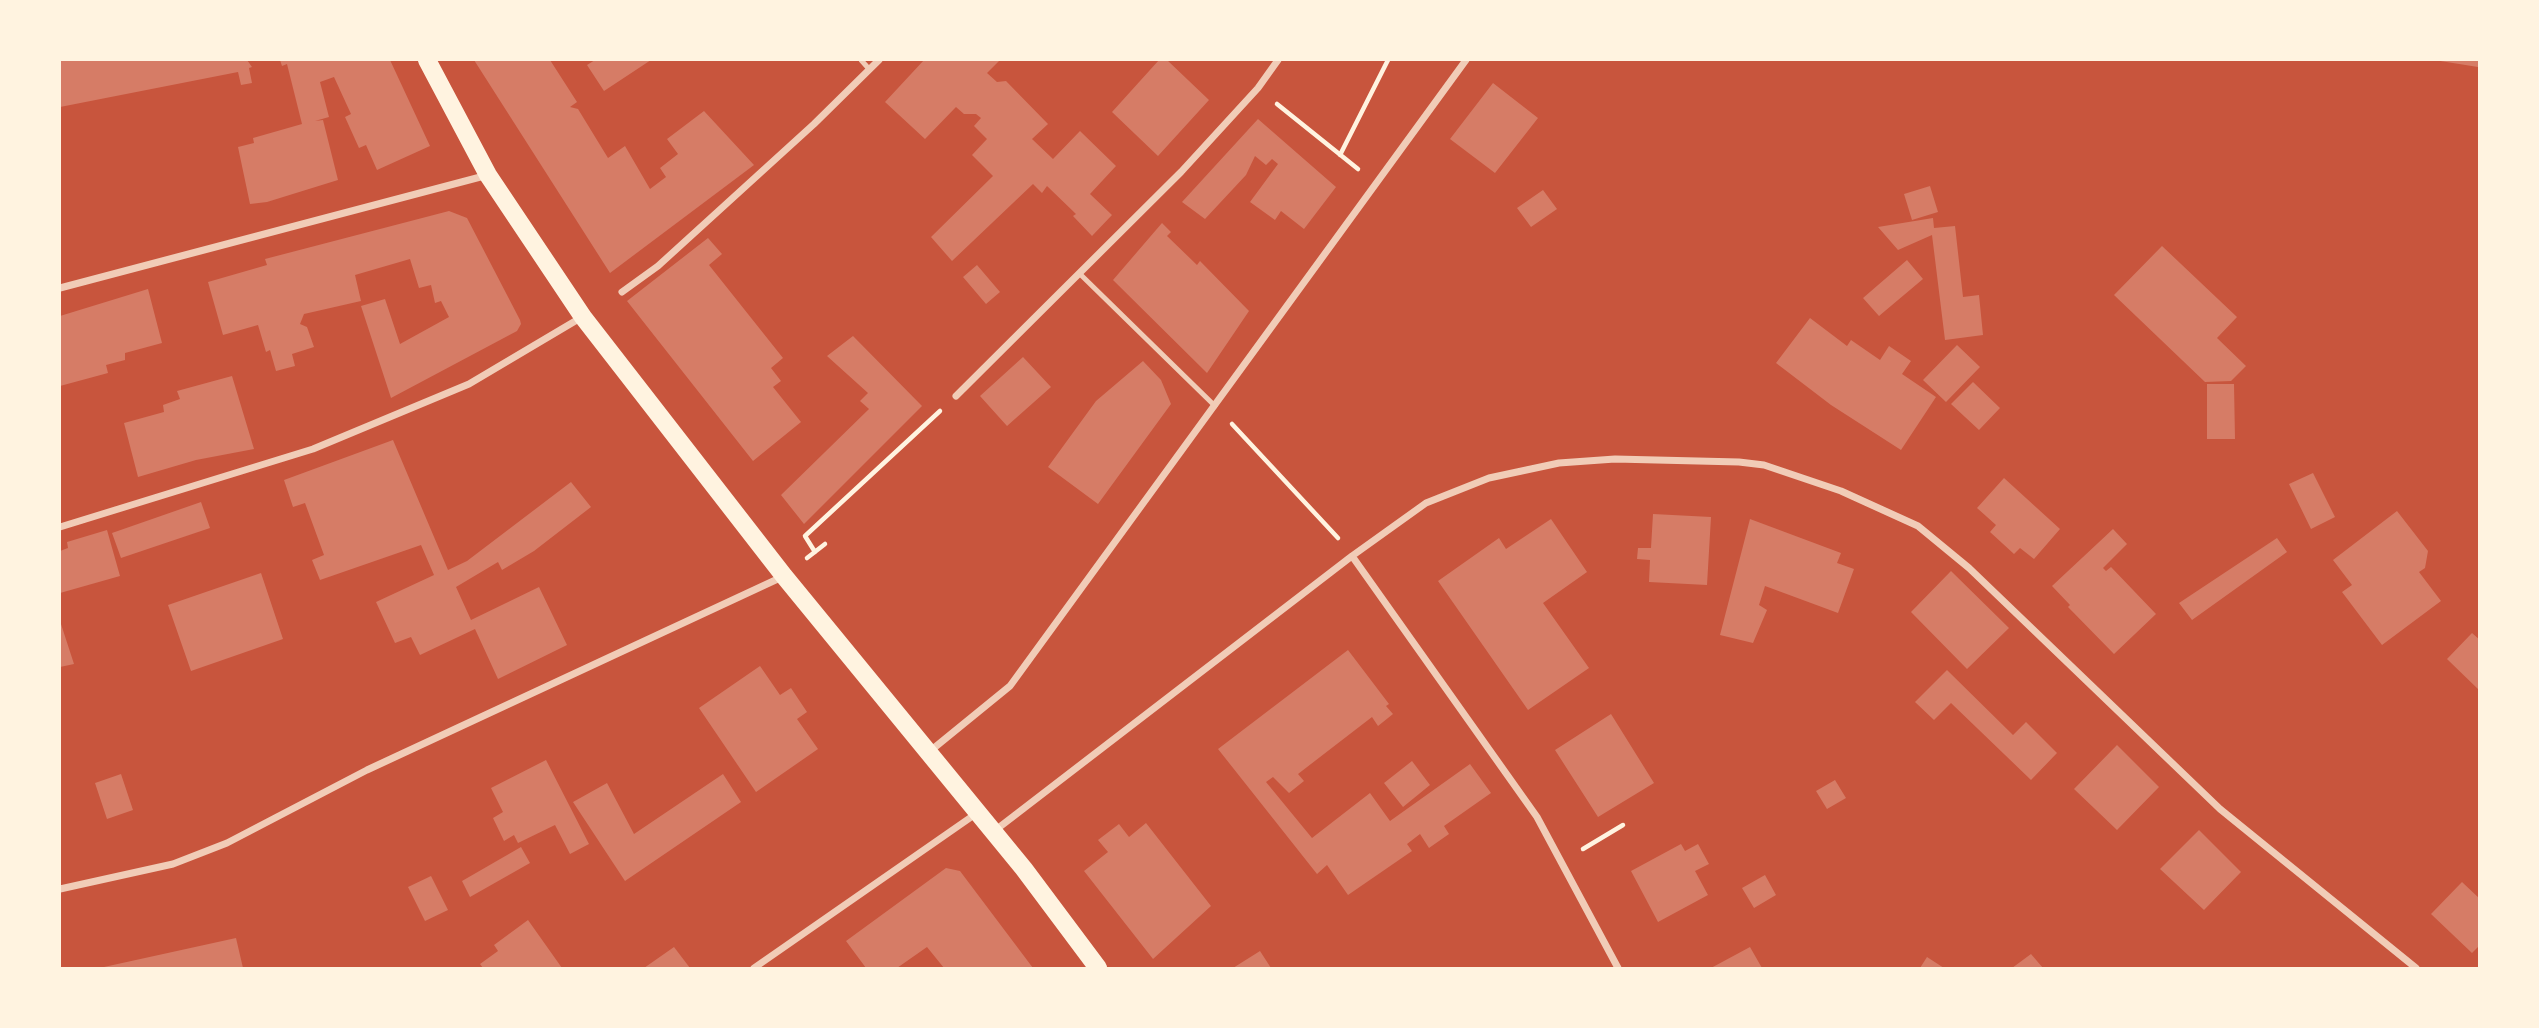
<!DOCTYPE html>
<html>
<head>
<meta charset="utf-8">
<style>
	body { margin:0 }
	#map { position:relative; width:2539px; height:1028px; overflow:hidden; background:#c8553d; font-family:"Noto Sans",sans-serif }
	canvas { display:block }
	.frame { position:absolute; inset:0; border:61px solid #fff3e0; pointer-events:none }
</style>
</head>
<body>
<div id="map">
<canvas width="2539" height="1028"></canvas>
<div class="frame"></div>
</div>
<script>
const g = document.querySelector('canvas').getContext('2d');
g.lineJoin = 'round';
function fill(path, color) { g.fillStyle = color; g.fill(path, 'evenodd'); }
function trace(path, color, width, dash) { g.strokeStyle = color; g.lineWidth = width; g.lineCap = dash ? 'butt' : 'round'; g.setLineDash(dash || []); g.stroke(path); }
const building = new Path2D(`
	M60 60H247L252 67 249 68 252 83 241 85 238 72 60 107Z
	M280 60H390L430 146 377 170 366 145 359 148 345 117 351 114 334 77 320 82 329 117 315 121 323 120 338 180 267 202 250 204 238 147 254 143 253 138 302 124 287 64 282 66Z
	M474 60H550L577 102 570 107 578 109 608 158 625 146 650 189 666 177 660 168 678 154 667 139 704 111 754 165 610 273Z
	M595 60H651L604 91 587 65Z
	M924 60H1000L987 73 997 82 1006 81 1048 124 1032 139 1053 159 1080 131 1116 166 1090 194 1112 215 1092 236 1073 216 1076 214 1047 186 1042 193 1033 184 952 261 931 237 993 176 972 155 987 139 974 126 981 118 976 114H964L956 107 925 139 885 102Z
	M1159 60H1167L1209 100 1158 156 1112 112Z
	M2434 60H2479L2478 67Z
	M1493 83 1538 118 1495 173 1450 139Z
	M1258 119 1336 187 1304 229 1281 211 1275 220 1250 202 1278 164 1272 159 1266 165 1255 156 1246 175 1205 219 1182 202Z
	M1930 186 1938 212 1912 220 1904 194Z
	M1543 190 1557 209 1531 227 1517 208Z
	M449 211 467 218 520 320 521 324 517 331 391 398 361 306 385 299 400 344 449 317 441 301 435 303 431 285 419 288 410 259 355 275 361 301 304 314 300 324 307 327 314 347 292 354 295 366 276 371 270 350 266 352 258 325 223 335 208 282 267 265 265 259Z
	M1933 218 1934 228 1955 226 1963 297 1979 295 1983 335 1945 340 1932 235 1898 250 1878 227Z
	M1162 223 1171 232 1167 236 1197 265 1200 261 1249 311 1207 373 1113 280Z
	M708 238 722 254 709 265 783 358 771 368 781 381 773 387 801 422 753 461 627 301Z
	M2162 246 2237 317 2217 338 2246 366 2231 381 2205 382 2114 295Z
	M1907 260 1923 279 1879 316 1863 298Z
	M977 265 1000 292 986 304 963 277Z
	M148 289 162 343 125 353V360L106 365 108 373 60 386V316Z
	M1810 318 1847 346 1851 340 1880 360 1889 346 1911 361 1902 374 1936 397 1901 450 1831 405 1776 363Z
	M853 336 922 406 804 524 781 495 869 409 860 401 868 393 827 356Z
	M1957 345 1980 367 1946 402 1923 380Z
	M1023 357 1051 387 1007 426 980 396Z
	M1143 361 1161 380 1171 404 1098 504 1048 467 1096 401Z
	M232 376 254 449 196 460 138 477 124 423 164 412 163 405 180 399 177 391Z
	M1973 382 2000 408 1979 430 1951 404Z
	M2207 384H2234L2235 439H2207Z
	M393 440 448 570 467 561 571 482 591 507 534 551 502 570 498 562 456 587 471 620 539 587 567 645 498 679 475 629 420 655 411 637 395 643 376 602 434 575 421 545 320 580 312 560 324 555 305 503 293 507 284 480Z
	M2313 473 2335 517 2311 529 2289 484Z
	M2004 478 2060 529 2034 559 2020 548 2014 554 1990 532 1996 525 1977 508Z
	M201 502 210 528 121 558 112 533Z
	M2397 511 2428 551 2425 568 2419 572 2441 601 2382 645 2342 592 2352 585 2333 560Z
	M1653 514 1711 517 1707 585 1649 582 1650 560 1637 559 1638 548H1651Z
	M1551 519 1587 572 1543 603 1589 668 1528 710 1438 581 1499 538 1506 549Z
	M1750 519 1841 553 1837 563 1854 569 1838 613 1765 586 1759 605 1767 610 1753 643 1720 635Z
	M2113 529 2127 544 2103 568 2106 571 2111 567 2156 614 2114 654 2068 607 2070 605 2052 586Z
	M107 530 120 576 60 593V551L68 548 67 542Z
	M2277 538 2287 552 2192 620 2179 603Z
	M1951 571 2009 628 1967 669 1911 612Z
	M261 573 283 639 191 671 168 605Z
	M60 621 74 664 60 667Z
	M2472 633 2480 640V691L2447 659Z
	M1348 650 1389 704 1386 706 1393 714 1378 726 1372 717 1298 774 1304 781 1289 793 1273 777 1266 782 1312 838 1370 793 1390 821 1470 764 1491 793 1444 826 1449 834 1429 848 1420 834 1407 844 1412 851 1348 895 1327 865 1317 874 1218 749Z
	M760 666 780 695 791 688 807 712 797 719 818 749 756 792 699 708Z
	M1947 670 2013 735 2026 722 2057 753 2031 780 1951 703 1934 720 1915 702Z
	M1611 714 1654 783 1598 817 1555 750Z
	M2117 745 2159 787 2117 830 2074 789Z
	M546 760 589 844 570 854 555 825 518 843 514 835 504 841 493 818 503 812 491 788Z
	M1412 761 1430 785 1403 807 1384 783Z
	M121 774 133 810 107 819 95 783Z
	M723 774 741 802 625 881 573 802 607 783 634 834Z
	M1835 780 1846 798 1827 809 1816 791Z
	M1146 823 1211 906 1153 959 1084 871 1108 852 1098 840 1119 824 1129 837Z
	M2199 830 2241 872 2204 910 2160 869Z
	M1681 844 1685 851 1698 844 1709 864 1695 871 1708 895 1658 922 1631 871Z
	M521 847 530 863 470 897 462 881Z
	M946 868 960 871 1033 968H944L927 947 897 968H866L846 941Z
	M1765 875 1776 895 1754 908 1742 888Z
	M431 876 448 910 425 921 408 887Z
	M2462 882 2480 899V945L2472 953 2431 914Z
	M528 920 562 968H483L480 964 498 951 494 945Z
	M236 938 243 968H104V967Z
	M674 947 690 968H644Z
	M1750 947 1762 968H1711Z
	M1260 951 1271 968H1233Z
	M2031 954 2043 968H2012Z
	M1927 957 1944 968H1920Z`);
const path = new Path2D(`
	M1277 104 1358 169
	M1340 155 1388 60
	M1232 424 1338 538
	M815 552 805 536 940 411
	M807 558 825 544
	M1583 849 1623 825`);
const service = new Path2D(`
	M861 60 870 70
	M1081 275 1215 406`);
const minor = new Path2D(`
	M60 288 488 175
	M622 292 658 266 814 124 879 60
	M956 396 1181 172 1258 88 1278 60
	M60 527 313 449 469 384 582 317
	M1352 556 1537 817 1618 968
	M929 752 1010 686 1466 60
	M993 832 1352 556 1426 503 1489 478 1559 463 1615 459 1739 462 1764 465 1841 491 1918 526 1969 568 2220 809 2416 968
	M60 889 173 864 227 843 367 770 782 577
	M754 968 977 813`);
const primary = new Path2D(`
	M427 60 488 175 583 317 784 576 1024 869 1098 968`);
fill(building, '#d67c66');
trace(path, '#fff3e0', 4.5);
trace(service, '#f1ccb7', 5);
trace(minor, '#f1ccb7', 7);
trace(primary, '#fff3e0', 18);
</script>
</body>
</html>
